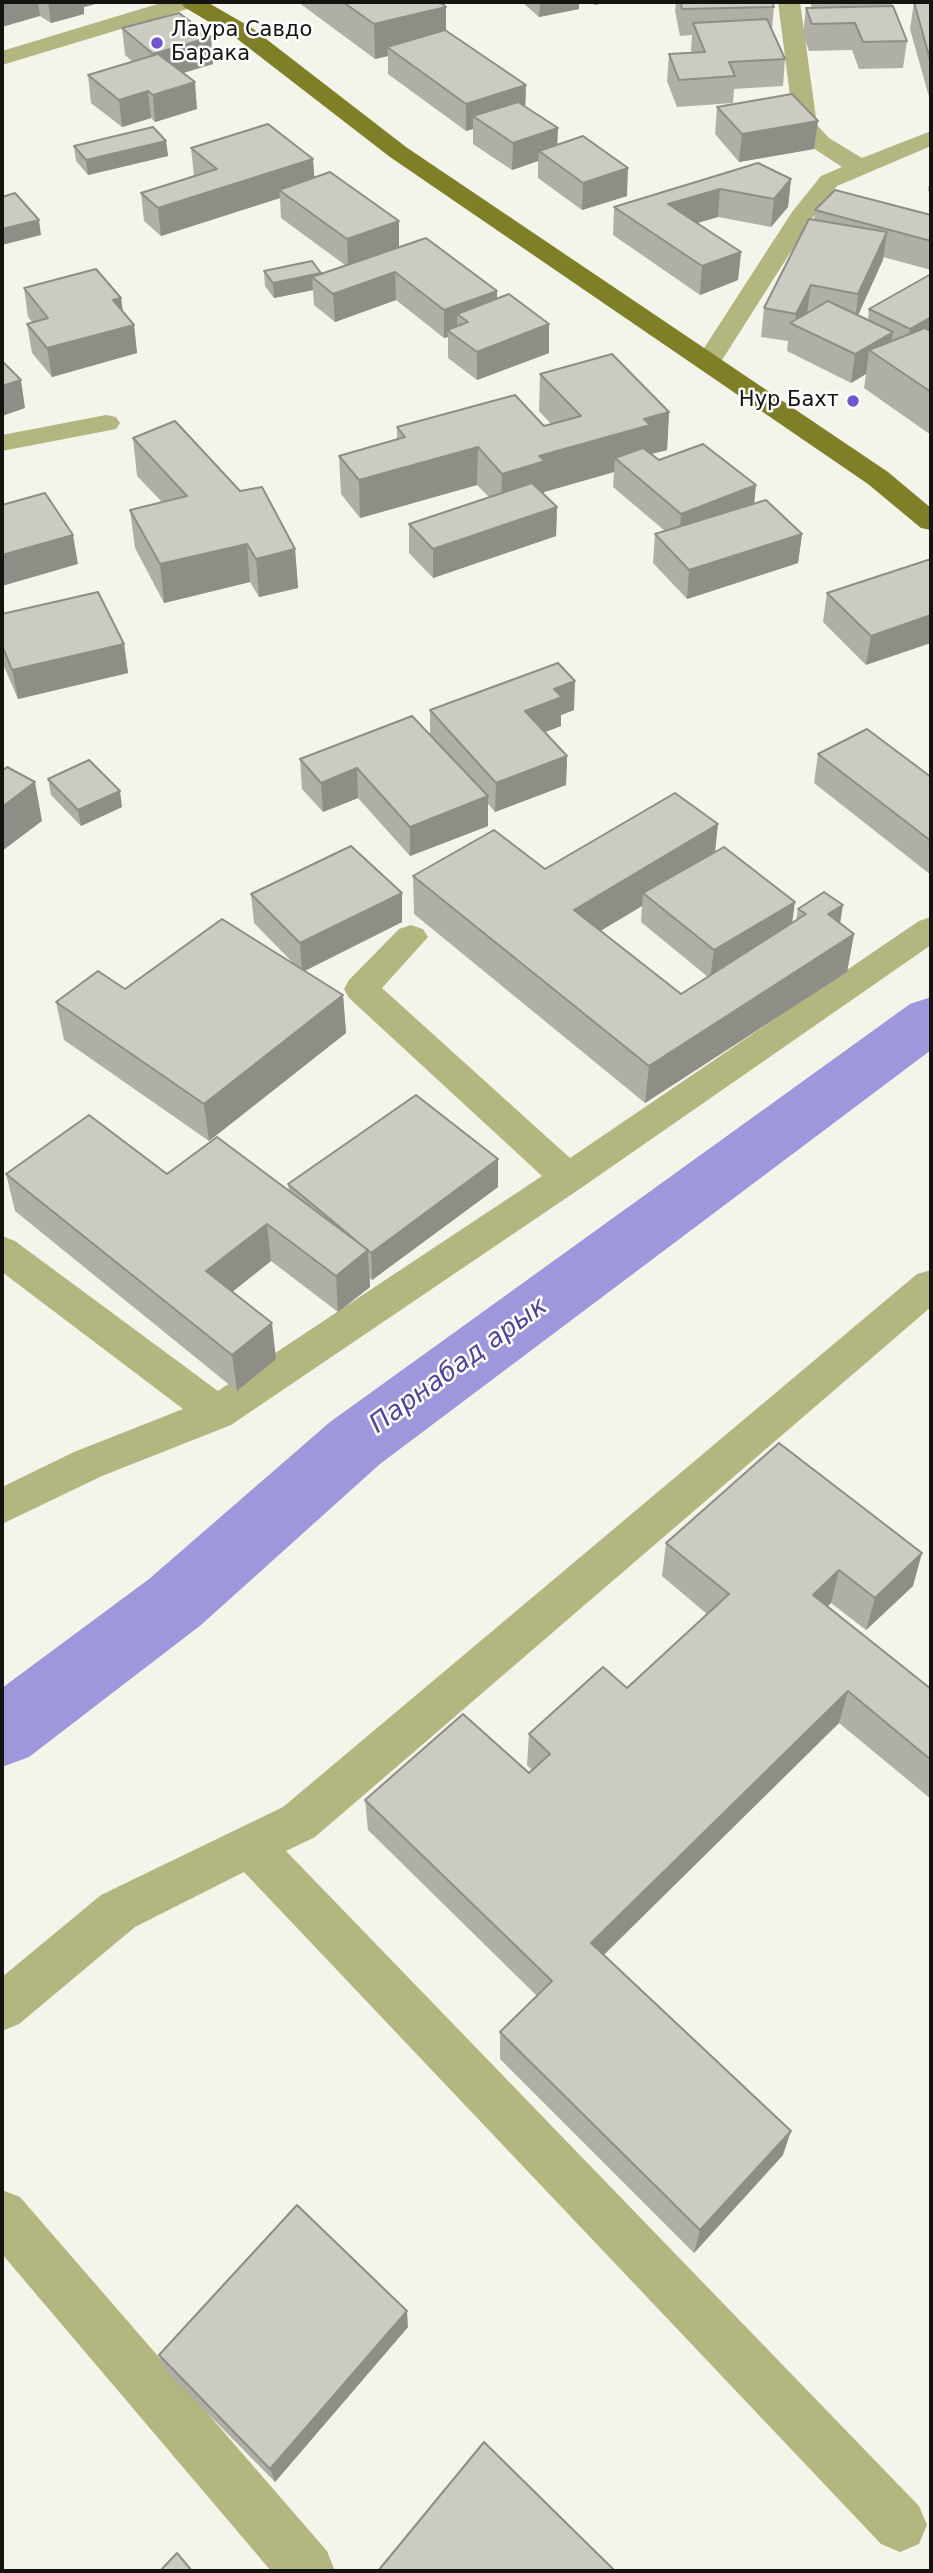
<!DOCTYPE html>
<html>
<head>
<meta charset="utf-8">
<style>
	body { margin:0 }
	#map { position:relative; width:933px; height:2573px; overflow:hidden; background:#f4f5ea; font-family:"DejaVu Sans",sans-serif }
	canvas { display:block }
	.frame { position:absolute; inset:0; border:4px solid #13130f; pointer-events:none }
</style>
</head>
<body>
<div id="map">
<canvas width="933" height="2573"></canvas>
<div class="frame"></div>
</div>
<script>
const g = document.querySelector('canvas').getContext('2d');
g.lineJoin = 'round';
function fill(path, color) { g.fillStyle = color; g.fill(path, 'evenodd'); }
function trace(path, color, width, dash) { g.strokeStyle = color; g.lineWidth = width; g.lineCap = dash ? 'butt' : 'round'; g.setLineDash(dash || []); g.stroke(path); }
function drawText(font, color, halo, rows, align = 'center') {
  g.font = font + ' "DejaVu Sans",sans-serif'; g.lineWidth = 5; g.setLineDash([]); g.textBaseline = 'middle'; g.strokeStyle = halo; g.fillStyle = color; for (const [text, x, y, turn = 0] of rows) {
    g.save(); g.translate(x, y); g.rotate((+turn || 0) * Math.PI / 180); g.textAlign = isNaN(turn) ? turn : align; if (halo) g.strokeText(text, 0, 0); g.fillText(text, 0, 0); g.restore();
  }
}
const canal = new Path2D(`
	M931 997V1050L380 1464 201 1625 29 1757 2 1767V1688L149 1579 330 1422 910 1004Z`);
const minor = new Path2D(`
	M164 2H197L194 7 2 65V51Z
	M778 2H800L817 125 829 138 862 158 931 131V146L837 186 811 220 717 368 708 370 699 368 695 362 792 212 821 176 842 167 813 148 794 127Z
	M106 415 116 417 120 423 116 429 2 451V435Z
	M931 917V945L581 1188 231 1425 102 1476 2 1524V1487L74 1452 183 1409 2 1272V1236L15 1241 218 1391 542 1176 349 998 344 989 349 980 399 929 411 925 423 929 428 937 382 988 570 1158 919 921Z
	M931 1270V1307L315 1837 286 1851 919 2506 927 2525 919 2544 900 2552 881 2544 244 1872 135 1927 19 2024 2 2031V1977L101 1895 283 1807 917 1274Z
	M2 2190 20 2197 327 2551 335 2571H271L2 2254Z`);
const major = new Path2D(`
	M181 2H207L252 28 406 147 888 472 931 508V530L921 528 868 484 390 157 236 38 184 7Z`);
const wall = new Path2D(`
	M2 2H94L95 4 84 7V14L51 23 40 16Z
	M298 2H440L446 30 526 85 525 107 557 145 627 196 582 210 538 178V161L512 170 473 144V129L466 131 388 74V56L375 59Z
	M522 2H579V9L539 17Z
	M676 2H772L774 7 772 29 785 59 783 86 734 89 733 103 677 107 667 81 669 54 692 53 691 50 692 35 680 36 675 11Z
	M810 2H893L892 6 907 41 903 68 859 69 852 50 809 51 803 35 806 8H812Z
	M914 2H931V104L910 29Z
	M122 28 213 64 183 73 197 109 155 122 151 118 122 127 91 103 88 75 133 62 125 55Z
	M717 107 818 121 814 149 739 162 715 134Z
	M166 141 168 156 88 175 76 161 74 146Z
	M191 148 313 159 314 178 399 247 497 291V299L549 353 477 380 448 358V337L444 338 396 300 335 322 314 305 313 290 274 298 265 286 264 271 321 274 345 265 281 218 280 198 161 236 144 221 141 193 194 176Z
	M758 163 791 179 788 207 771 227 718 217 697 223 741 252 738 280 700 295 613 235 614 207Z
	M931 172V192L928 191Z
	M815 210 931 215V270L883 257 858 315 868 320 869 309 931 274V435L864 388 866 374 851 383 787 351 788 341 761 337 764 308 814 220Z
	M24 288 121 298 123 312 134 325 137 353 52 377 32 353 27 324 33 323 28 317Z
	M540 374 669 412 667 450 651 454 659 460 756 485 754 503 802 534 798 563 687 599 653 563 655 534 665 531 613 487 614 472 544 492V494L557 507 556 536 433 578 409 553V524L489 497 477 485 360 518 341 494 339 456 397 440V427L544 426 551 424 539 411Z
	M133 438 240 491 295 549 298 588 259 597 250 582 164 603 135 548 130 510 162 502 137 476Z
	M931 559 866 665 823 622 827 593Z
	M2 614 124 644 128 673 18 699 2 662Z
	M430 710H574L561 715V726L545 732 567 756 566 785 495 812 488 804V826L410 856 358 798 323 812 302 789 300 759 430 735Z
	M818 754 931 777V875L814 783Z
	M48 779 122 807 81 826 51 795Z
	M715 852 792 923 796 921 798 909 840 923 854 934 847 972 645 1103 414 914 413 876 545 869ZM642 906 641 922 708 977 681 994 600 931Z
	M402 893V922L305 971 343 995 346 1033 209 1141 64 1040 56 1002 125 989 296 966 254 923 251 894Z
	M6 1174H167L289 1191 288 1184 498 1187 372 1280 370 1278V1287L338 1312 271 1261 232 1292 276 1359 237 1391 15 1211Z
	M779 1443 913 1586 866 1630 831 1603 828 1606 931 1689V1799L839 1723 604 1955 783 2155 694 2253 500 2059V2032L537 1996 368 1830 365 1800 529 1773 532 1770 527 1765 529 1734 627 1688 707 1614 662 1576 666 1543Z
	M408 2327 275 2482 165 2370 159 2355Z`);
const shadedWall = new Path2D(`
	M2 2H38L40 16 2 27Z
	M48 2H94L95 4 84 7V14L51 23Z
	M545 2H579V9L539 17 540 3Z
	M595 2H613L594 5Z
	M446 7V42L387 47 388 56 375 59 374 24Z
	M211 37 213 64 156 81 153 54Z
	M195 82 197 109 155 122 153 95Z
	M526 85 525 112 473 116V129L466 131V104Z
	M148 91 151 118 122 127 119 100Z
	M818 121 814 149 739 162 742 134Z
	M558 128 557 155 539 151 538 161 512 170 513 143Z
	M166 141 168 156 88 175 86 160Z
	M313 159 315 186 279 190 280 198 161 236 158 208Z
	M628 168 627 196 582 210 583 183Z
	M791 179 788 207 771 227 774 199Z
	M720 189 718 217 666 232 668 204Z
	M39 220 41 235 2 245V229Z
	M399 221V249L348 267 347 239Z
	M887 232 883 260 855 322 858 294Z
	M741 252 738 280 700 295 702 266Z
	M395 272 396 300 335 322 333 294Z
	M321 273 322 285 312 277 313 290 274 298 273 283Z
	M811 285 807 313 795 325 796 314Z
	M497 291V319L468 322 457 314V333L447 330 448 337 444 338V310Z
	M121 298 125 327 113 300Z
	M931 317V342L906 357 910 329Z
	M549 324V353L477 380V352Z
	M134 325 137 353 52 377 47 348Z
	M893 332 888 360 869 350 866 374 851 383 855 354Z
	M21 380 25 408 2 416V386Z
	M669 412 667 450 647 455 615 458 614 472 544 492 543 499 501 512 502 474 539 456 644 419Z
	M478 447 477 485 360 518 359 480Z
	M756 485 753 514 679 543 681 514Z
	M557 507 556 536 433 578V549Z
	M802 534 798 563 687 599 689 570Z
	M73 535 78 564 2 586V555Z
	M247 544 250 582 164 603 160 564Z
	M295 549 298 588 259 597 256 559Z
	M931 615V643L866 665 871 636Z
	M124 644 128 673 18 699 12 670Z
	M575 681 574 710 561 715V726L524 740 525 711 554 689Z
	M567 756 566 785 495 812 496 783Z
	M357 768 358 798 323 812 321 783Z
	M35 782 42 821 2 851V807Z
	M120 791 122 807 81 826 78 810Z
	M488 796V826L410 856V827Z
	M718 824 714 863 643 893 642 906 572 948 574 910Z
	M402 893V922L302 972 300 943Z
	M795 902 791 931 710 978 714 950Z
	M843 905 837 943 828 914Z
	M854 934 847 972 645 1103 649 1066Z
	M343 995 346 1033 209 1141 204 1104Z
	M498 1159V1187L372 1280 371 1253Z
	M267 1224 271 1261 212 1308 206 1271Z
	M368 1250 370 1287 338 1312 336 1276Z
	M272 1323 276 1359 237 1391 232 1355Z
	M922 1553 913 1586 866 1630 875 1598Z
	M839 1570 831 1603 806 1628 813 1595Z
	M848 1691 839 1723 588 1970 591 1943Z
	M791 2131 783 2155 694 2253 700 2230Z
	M407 2311 408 2327 275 2482 270 2469Z`);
const building = new Path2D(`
	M343 2H440L446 7 374 24Z
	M681 2H772L774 7 682 9Z
	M914 2H931V63Z
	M893 6 907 41 863 42 855 23 812 24 806 8Z
	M179 13 211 37 153 54 122 28Z
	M767 19 785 59 729 62 735 76 679 80 669 54 705 52 693 23Z
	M445 30 526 85 466 104 387 47Z
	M158 54 195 82 153 95 148 91 119 100 88 75Z
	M792 94 818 121 742 134 717 107Z
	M518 102 558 128 513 143 473 116Z
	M268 124 313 159 158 208 141 193 217 169 191 148Z
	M153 127 166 141 86 160 74 146Z
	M583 136 628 168 583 183 539 151Z
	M758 163 791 179 774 199 720 189 668 204 741 252 702 266 614 207Z
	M330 172 399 221 347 239 279 190Z
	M835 190 931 215V241L815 210Z
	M15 193 39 220 2 229V197Z
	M809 219 887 232 858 294 811 285 796 314 764 308Z
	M426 238 497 291 444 310 395 272 333 294 312 277Z
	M312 261 321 273 273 283 264 271Z
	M96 269 121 298 113 300 134 325 47 348 27 324 48 318 24 288Z
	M931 274V317L910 329 869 309Z
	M509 294 549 324 477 352 447 330 468 322 457 314Z
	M828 301 893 332 855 354 790 323Z
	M925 328 931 332V392L869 350Z
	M612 354 669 412 644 419 650 425 539 456 545 461 502 474 478 447 359 480 339 456 405 437 397 427 515 395 544 426 581 416 540 374Z
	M2 361 21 380 2 386Z
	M175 421 240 491 262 487 295 549 256 559 247 544 160 564 130 510 187 496 133 438Z
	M703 444 756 485 681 514 615 458 643 448 659 460Z
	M532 483 557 507 433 549 409 524Z
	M45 493 73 535 2 555V505Z
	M766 500 802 534 689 570 655 534Z
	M931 559V615L871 636 827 593Z
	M98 592 124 644 12 670 2 645V614Z
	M558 663 575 681 554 689 562 697 525 711 567 756 496 783 430 710Z
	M412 716 488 796 410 827 357 768 321 783 300 759Z
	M867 729 931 777V841L818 754Z
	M89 760 120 791 78 810 48 779Z
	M7 767 35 782 2 807V771Z
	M675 793 718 824 574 910 681 994 806 914 798 909 824 892 843 905 828 914 854 934 649 1066 413 876 494 830 545 869Z
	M351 846 402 893 300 943 251 894Z
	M724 847 795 902 714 950 643 893Z
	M222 919 343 995 204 1104 56 1002 98 971 125 989Z
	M416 1095 498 1159 371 1253 288 1184Z
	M89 1115 167 1174 217 1137 368 1250 336 1276 267 1224 206 1271 272 1323 232 1355 6 1174Z
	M779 1443 922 1553 875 1598 839 1570 813 1595 931 1689V1760L848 1691 591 1943 791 2131 700 2230 500 2032 552 1981 365 1800 463 1714 529 1773 550 1754 529 1734 603 1667 627 1688 729 1594 666 1543Z
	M297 2205 407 2311 270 2469 159 2355Z
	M484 2442 615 2571H378Z
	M177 2553 192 2571H160Z`);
const markers = [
	[157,43,7,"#7156d0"],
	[853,401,7,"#7156d0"]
];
const farPoinames = [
	["Лаура Савдо",171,31],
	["Барака",171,55],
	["Нур Бахт",839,401,"right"]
];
const waterNames = [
	["Парнабад арык",459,1366,-36]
];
fill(canal, '#9f97db');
fill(minor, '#b4b680');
fill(major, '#7e7f27');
fill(wall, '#afafa6');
fill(shadedWall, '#8e8e87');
fill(building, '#cbcbc1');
trace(building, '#8e8e87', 2);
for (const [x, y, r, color] of markers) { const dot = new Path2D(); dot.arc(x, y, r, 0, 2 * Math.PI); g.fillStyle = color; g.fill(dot); trace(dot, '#fff', 2.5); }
drawText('21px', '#13130f', '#fff', farPoinames, 'left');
drawText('italic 26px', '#544395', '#fff', waterNames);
</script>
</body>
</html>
